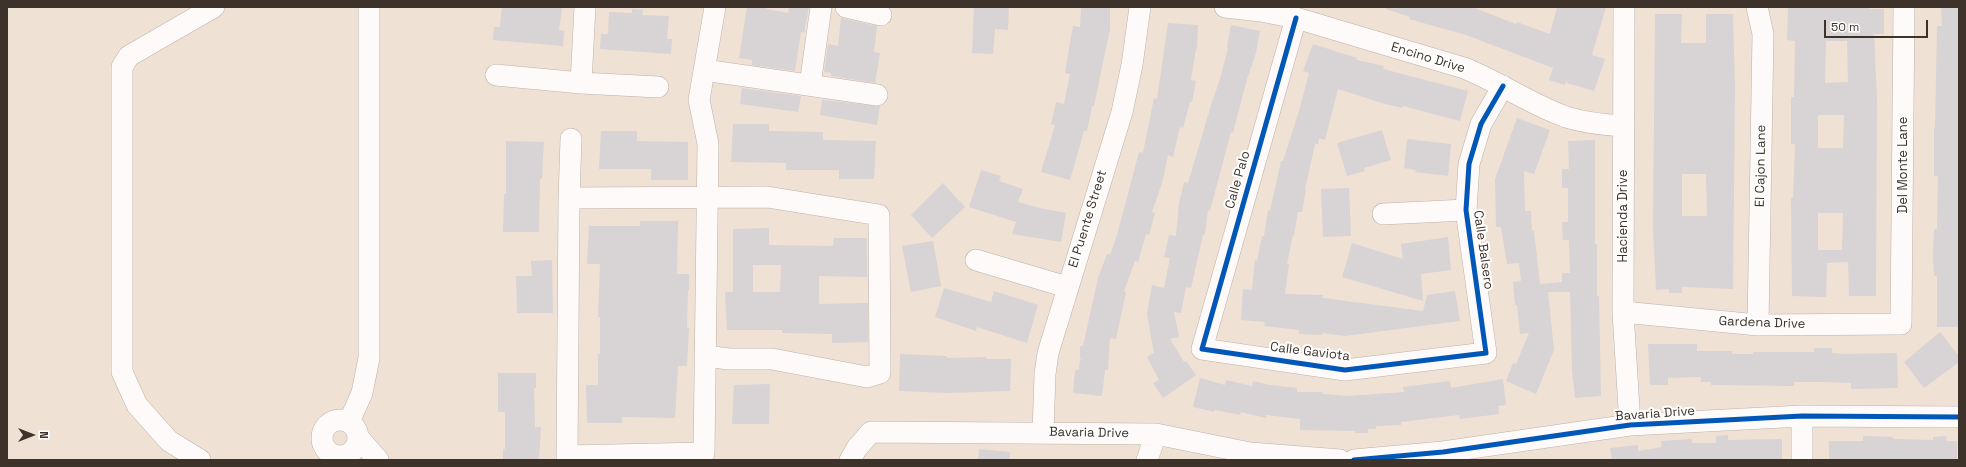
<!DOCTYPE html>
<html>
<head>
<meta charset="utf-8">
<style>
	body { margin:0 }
	#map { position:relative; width:1966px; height:467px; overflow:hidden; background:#f0e1d5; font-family:"Space Grotesk",sans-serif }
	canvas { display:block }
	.frame { position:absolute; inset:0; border:8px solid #3e332a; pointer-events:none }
	.north { position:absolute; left:12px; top:415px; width:40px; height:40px; -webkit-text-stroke:3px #fff; paint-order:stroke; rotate:90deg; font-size:11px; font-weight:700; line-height:16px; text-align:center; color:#3e332a }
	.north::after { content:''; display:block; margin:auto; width:14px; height:18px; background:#3e332a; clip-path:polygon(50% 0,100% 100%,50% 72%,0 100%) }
	.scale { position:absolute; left:1824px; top:20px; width:104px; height:18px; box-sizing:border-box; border:2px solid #3e332a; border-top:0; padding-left:5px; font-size:12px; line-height:14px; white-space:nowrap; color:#3e332a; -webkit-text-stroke:3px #fff; paint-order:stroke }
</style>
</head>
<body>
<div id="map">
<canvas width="1966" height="467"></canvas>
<div class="frame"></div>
<div class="north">N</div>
<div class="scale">50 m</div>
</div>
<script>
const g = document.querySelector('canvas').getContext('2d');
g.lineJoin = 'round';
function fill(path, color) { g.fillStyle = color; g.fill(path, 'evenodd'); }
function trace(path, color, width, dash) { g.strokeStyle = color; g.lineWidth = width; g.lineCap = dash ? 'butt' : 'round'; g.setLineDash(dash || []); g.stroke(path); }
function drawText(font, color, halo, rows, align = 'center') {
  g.font = font + ' "Space Grotesk",sans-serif'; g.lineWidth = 4; g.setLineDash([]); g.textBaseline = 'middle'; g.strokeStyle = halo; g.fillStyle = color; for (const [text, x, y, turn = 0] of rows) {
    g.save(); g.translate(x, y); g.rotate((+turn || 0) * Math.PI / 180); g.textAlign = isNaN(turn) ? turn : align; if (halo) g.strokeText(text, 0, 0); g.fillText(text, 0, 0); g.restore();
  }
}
const building = new Path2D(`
	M502 7 562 8 559 30 564 31 563 46 493 40 494 27H500Z
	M747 7H767L766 9 788 13 789 7H809L804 33 801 32 795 71 752 65V60L739 58Z
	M974 7H1009L1008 30 995 29 993 54 972 53Z
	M1081 7H1110V29L1094 106H1092L1087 131H1084L1070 180 1041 172 1055 125 1051 124 1056 102 1064 104 1070 74 1065 73 1069 48 1073 26 1080 27Z
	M1386 7H1472L1516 24 1517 22 1550 34 1557 7H1606L1592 55 1605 59 1594 91 1567 83V79L1565 85 1549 80 1553 68 1466 35 1409 19 1410 17 1386 9Z
	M1788 7H1869V9H1884V34H1874L1877 97 1876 296H1849L1848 262 1827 263 1826 297 1792 296 1791 198H1793L1795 144H1791V97H1794L1795 41 1787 40ZM1826 41H1847L1848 82 1825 83ZM1818 115H1844L1843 148H1818ZM1818 213H1843L1842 250H1818Z
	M1941 7H1959V327H1937V276H1934L1933 258 1934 230 1937 229 1938 176H1934V128H1935L1937 26H1942Z
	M632 9 643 10 642 15 669 16 667 39H672L671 54 600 49 601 34H608L609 12 632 13Z
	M1655 14H1682L1681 43H1706V14H1733L1735 88 1733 289 1682 287V293H1669V289L1656 290 1653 229ZM1682 174H1706L1707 216H1682Z
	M841 18 877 26 874 52 880 53 875 83 831 76V73L824 72 828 44 838 46Z
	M1168 23 1198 25 1197 49H1196L1191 80 1196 81 1192 102H1190L1183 128 1180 127 1173 157 1168 155 1163 180 1152 212 1155 213 1149 235 1146 234 1138 262 1135 261 1124 291 1126 292 1116 339 1110 338 1108 370H1105L1102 396 1073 393 1075 370H1079L1080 360H1082L1080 359V346H1083L1098 278 1107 254 1110 255 1117 235 1139 152 1143 153 1154 98 1157 99Z
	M1231 25 1260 31 1256 53 1247 79 1233 133 1231 132 1210 211 1208 210 1205 235H1203L1191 288 1186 287 1181 313 1174 312 1179 337 1170 339 1184 362 1186 361 1196 375 1163 398 1153 383 1159 380 1147 357 1154 353 1147 314 1152 285 1164 288 1170 258 1164 257 1169 235 1176 236 1179 203 1184 182 1188 183 1212 102 1220 79 1228 48 1227 47Z
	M1313 44 1357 58 1356 60 1384 66 1383 69 1468 91 1460 121 1403 106V108L1385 104 1338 89 1325 140 1319 138 1318 144H1315L1305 189H1306L1302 212H1298L1294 236 1293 235 1287 264H1289L1285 294 1323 295V298L1423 311 1427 295 1455 291 1460 321 1345 336 1322 333V335L1299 334V330L1264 326 1265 322 1241 320 1243 289 1252 290 1255 260H1257L1262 236H1264L1268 210 1270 211 1281 161H1283L1299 111 1309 73 1303 71Z
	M742 88 801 96 798 112 740 104Z
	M822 100 880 106 877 125 820 115Z
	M1517 118 1550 130 1534 174 1524 171 1525 211H1531L1532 231H1534L1540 284 1562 282V273H1570L1569 240H1563L1562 222H1568V188H1562V169H1569L1568 141 1595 140V244H1597V296H1599L1601 396 1575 398 1572 370 1570 292H1548L1554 350 1536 394 1506 381 1513 363 1516 364 1529 333 1520 334 1517 305H1515L1513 282 1521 281 1519 263 1507 264 1501 227H1496L1495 179Z
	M733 124H769V131L823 132V140L876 141 874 179H839V170H786V163L731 162Z
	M1382 130 1391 160 1364 168 1365 171 1347 176 1337 143Z
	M601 131H637V141L688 142V180H651V169H599Z
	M1407 139 1451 144 1448 176 1415 172 1416 170 1404 168Z
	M506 141 544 142 542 179H540L539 232H503L504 194H506Z
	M981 170 1001 176 999 181 1023 189 1018 202 1040 208 1066 213 1061 242 1012 234 1016 222 969 207Z
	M943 183 965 207 932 238 911 215Z
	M1349 188 1351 236 1323 237 1321 189Z
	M640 221H678L677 274H689V290H688L687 328H689L687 366H678L675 418 622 417V423H587L586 385H598V354H600V317H598L600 264H587L589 226H640Z
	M769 228V245L833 246 834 238H867V277L819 276V304L868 303V342L832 343V334L782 333V330H727L725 292H733V229ZM753 265H781L780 292H753Z
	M1448 237 1451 270 1421 274 1423 301 1342 277 1352 243 1403 259 1401 244Z
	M933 241 941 286 911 292 902 246Z
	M552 260 553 313H517L516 276H532L531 261Z
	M944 288 991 302 994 291 1038 305 1027 343 977 327 976 331 935 317Z
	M1940 332 1959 356V362L1924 388 1904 362Z
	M1648 344H1697V351H1732V354H1753V352H1814V348H1832V353L1846 354 1897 353 1898 388 1851 389V383L1824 382H1794V386L1711 385V382H1701V377L1668 378V385H1650Z
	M900 354 947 356V358L986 357V359H1011L1010 391 946 393 899 391Z
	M498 373H536V388H534L535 427H541L539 460H503V449H505V412H498Z
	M1200 378 1225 385 1226 380 1252 386 1253 381 1270 385 1297 388V392H1323V394L1348 396 1404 392 1403 387 1450 381 1451 388 1503 379 1506 405 1498 406 1499 414 1460 419 1459 415 1401 422V425L1376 426V429H1368V433H1355V431L1300 430V419L1266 415V418L1241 412 1240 415 1215 410 1214 412 1193 407Z
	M770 384 769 424H732L734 385Z
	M1728 435V440L1782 439V460H1612L1610 448 1638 445V451L1662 447 1661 441 1692 439V443H1716V436Z
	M1863 436 1893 437V439L1933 440V437L1946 436 1947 441H1957V460H1829V441H1863Z
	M979 449 1010 452 1009 460H978Z`);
const minor = new Path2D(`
	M846 7 881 15
	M1225 7 1261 11 1296 18 1464 68C1499 82 1530 104 1566 117 1585 123 1605 125 1624 126
	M1624 7 1623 312 1630 425
	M1757 7 1763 34 1758 325
	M1296 18 1202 349 1345 370 1486 353 1466 210 1469 164 1481 124 1503 86
	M704 70 877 95
	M496 75 581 83 658 87
	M581 83 585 7
	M810 85 821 7
	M569 198 571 139
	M1383 214 1466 210
	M976 260 1067 287
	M1623 312 1758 325 1901 324 1904 7
	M1802 416V460
	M322 438a18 18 0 1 1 36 0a18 18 0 1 1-36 0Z
	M349 422 362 393 369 358V7
	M1043 432 1045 374 1048 353 1122 112 1132 65 1140 7
	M358 437 378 460
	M567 456 704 453 708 144 699 100 715 7
	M200 460 169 441 137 405 122 372V67L129 56 214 7
	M567 460 569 198 767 197 879 215 880 373 867 377 772 359H729L705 356
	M850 460 857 448 871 432 1156 434 1250 453 1340 460
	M1147 460 1156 434
	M1354 460 1443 452 1630 425 1802 416 1959 417`);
const cycleway = new Path2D(`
	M1296 18 1202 349 1345 370 1486 353 1466 210 1469 164 1481 124 1503 86
	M1354 460 1443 452 1630 425 1802 416 1959 417`);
const streetNames = [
	["Encino Drive",1428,58,17],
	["Del Monte Lane",1903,165,-90],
	["El Cajon Lane",1761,166,-89],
	["Calle Palo",1238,180,-74],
	["Hacienda Drive",1623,216,-90],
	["El Puente Street",1088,219,-73],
	["Calle Balsero",1483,250,82],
	["Gardena Drive",1762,323,2],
	["Calle Gaviota",1310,352,7],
	["Bavaria Drive",1655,414,-4],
	["Bavaria Drive",1089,433,1]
];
fill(building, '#d8d3d4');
trace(minor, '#bdb1a8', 22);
trace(minor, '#fdfaf9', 21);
trace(cycleway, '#0057b8', 5);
drawText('13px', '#3e332a', '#fff', streetNames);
</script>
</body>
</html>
